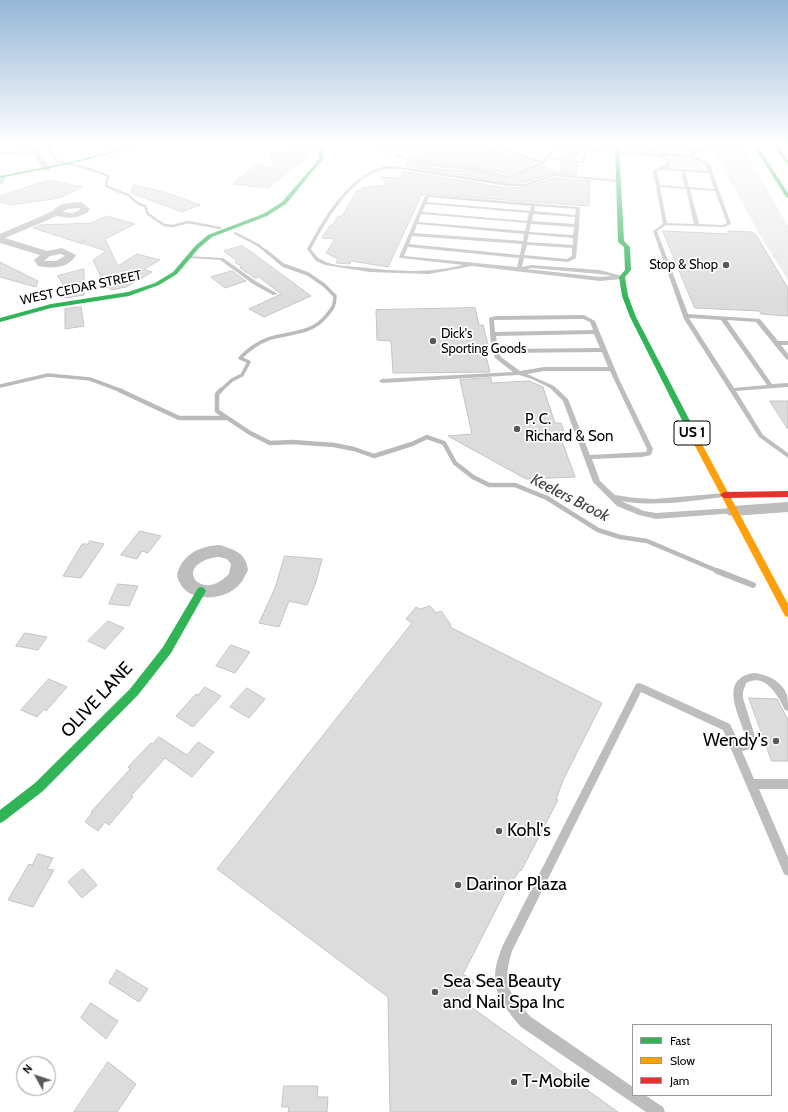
<!DOCTYPE html>
<html>
<head>
<meta charset="utf-8">
<style>
	body { margin:0 }
	#map { position:relative; width:788px; height:1112px; overflow:hidden; background:#fff; font-family:Cabin,sans-serif }
	canvas { display:block }
	.legend { position:absolute; left:632px; top:1024px; width:140px; height:72px; box-sizing:border-box; background:#fff; border:1px solid #999; margin:0; padding:5px 7px; list-style:none; font-size:12px; color:#000 }
	.legend li { display:flex; align-items:center; gap:8px; height:20px }
	.legend b { width:20px; border:1px solid #999 }
	.north { position:absolute; left:16px; top:1056px; width:40px; height:40px; box-sizing:border-box; background:#fff; border:1px solid #999; border-radius:50%; rotate:310deg; font-size:11px; font-weight:700; line-height:16px; text-align:center; color:#000 }
	.north::after { content:''; display:block; margin:auto; width:14px; height:18px; background:#595959; clip-path:polygon(50% 0,100% 100%,50% 72%,0 100%) }
</style>
</head>
<body>
<div id="map">
<canvas width="788" height="1112"></canvas>
<ul class="legend">
<li><b style="height:5px;background:#30b455"></b>Fast</li>
<li><b style="height:5px;background:#ff9f0a"></b>Slow</li>
<li><b style="height:5px;background:#e5322d"></b>Jam</li>
</ul>
<div class="north">N</div>
</div>
<script>
const g = document.querySelector('canvas').getContext('2d');
g.lineJoin = 'round';
function fill(path, color) { g.fillStyle = color; g.fill(path, 'evenodd'); }
function trace(path, color, width, dash) { g.strokeStyle = color; g.lineWidth = width; g.lineCap = dash ? 'butt' : 'round'; g.setLineDash(dash || []); g.stroke(path); }
function drawText(font, color, halo, rows, align = 'center') {
  g.font = font + ' Cabin,sans-serif'; g.lineWidth = 3.5; g.setLineDash([]); g.textBaseline = 'middle'; g.strokeStyle = halo; g.fillStyle = color; for (const [text, x, y, turn = 0] of rows) {
    g.save(); g.translate(x, y); g.rotate((+turn || 0) * Math.PI / 180); g.textAlign = isNaN(turn) ? turn : align; if (halo) g.strokeText(text, 0, 0); g.fillText(text, 0, 0); g.restore();
  }
}
const green = new Path2D(`
	M711 145H742L788 226V280L758 232Z
	M668 157C679 156 699 158 704 170H699L698 168H672L673 162Z`);
const streamFar3 = new Path2D(`
	M46 145 58 162 87 168 108 176 106 186 128 195 139 204 145 206 148 214 164 225 173 226 188 222 220 228
	M235 233 258 245 267 252`);
const streamFar2 = new Path2D(`
	M0 386 48 375 90 379 122 391
	M220 391 232 380 242 375 249 362 240 358C248 350 257 343 268 339 289 332 312 335 327 315 333 308 335 305 335 296L324 285 308 274 283 265 266 251`);
const streamFar1 = new Path2D(`
	M119 390 179 418H227
	M221 390 217 394V411L250 433 270 443 292 442 334 445 354 449 374 456 412 444 427 437 444 443 455 463 473 477 489 485H515L547 498 598 530 620 537 647 541 720 572`);
const stream = new Path2D(`
	M717 571 753 585`);
const building = new Path2D(`
	M290 145H304L307 151H310L308 153 310 155 268 188 233 184 256 165 273 168 271 153 293 152Z
	M391 146 480 145 534 163 507 174 478 167 444 165 413 159 410 157 412 154Z
	M563 152 578 153V159L562 157Z
	M408 162 444 170 478 171 507 179 542 166 560 173 562 162 577 164 576 175 554 173 525 182H507L406 166Z
	M403 171 507 188 525 187 554 178 590 181 589 206 426 194 421 196 388 267 351 261 350 264 336 263 338 259 326 253 335 239 322 238 330 225H333L338 216H342L357 191 364 190 362 188 385 185 384 184 387 183 380 177 400 178Z
	M50 180 82 187 60 198 11 205 0 202V196Z
	M134 185 165 192 200 205 182 212 131 193Z
	M107 216 135 224 105 239 118 266 137 254 160 260 144 269 152 272 126 287 111 290 109 287 107 288 105 286 93 260 106 251 85 244 83 239V244L33 228 39 225 91 223Z
	M663 231 730 234 728 231 752 232 756 235 788 288V316L761 314 759 311 695 308Z
	M242 246 250 251 311 296 264 317 249 309 281 294 259 277 255 278 240 268 242 267 235 262 237 261 224 251Z
	M0 262 38 281 36 287 0 277Z
	M84 269V295L65 298V288L58 276Z
	M232 271 246 281 225 288 211 277Z
	M81 307 84 326 65 329V309Z
	M475 308 479 325H483L488 344 489 352H485L490 372 393 373 391 341 377 340 376 310Z
	M491 378 492 383 529 381 543 387 555 423H561L568 441H562L575 477 526 479 448 436 472 434 460 380Z
	M770 401H788V429Z
	M140 531 161 536 148 553 142 551 137 559 121 555Z
	M90 541 104 544 81 578 63 576 82 544H88Z
	M285 556 322 559 316 582 307 605 289 601 279 627 259 623 275 588Z
	M118 584 138 586 129 606 109 604Z
	M430 606 436 613 441 611 451 625 450 627 602 703 564 778 556 799 558 800 521 871 520 870 505 892 463 974 474 981 464 1002 618 1112H390L388 997 217 869 412 623 406 619 416 607 420 609Z
	M108 621 124 628 105 649 88 641Z
	M25 633 47 637 38 650 16 646Z
	M231 645 250 652 235 673 216 666Z
	M49 679 67 687 46 711 44 709 37 717 21 710Z
	M205 687 221 696 193 727 176 716 196 694 198 695Z
	M247 688 265 699 249 718 230 707Z
	M749 698 777 699 788 720V761H772Z
	M159 737 187 755 198 742 214 752 192 777 165 758 131 796 133 797 109 825 105 822 98 831 85 822 92 813 91 812 130 769 128 767 151 743 152 744Z
	M38 854 53 858 47 869 54 870 33 907 8 900 29 864 32 865Z
	M83 869 97 885 82 898 68 882Z
	M117 970 148 989 139 1002 109 983Z
	M91 1003 118 1021 106 1039 81 1018Z
	M108 1062 136 1084 117 1112H74Z
	M284 1086H318L317 1097H328L327 1112H288L289 1107H282Z`);
const lane = new Path2D(`
	M367 145H371L413 160 444 166 478 168 507 176 539 163 506 151 496 145H500L508 149 542 161 557 145H561L559 147 650 154H667L650 151 563 145H577L650 149 690 156 692 151 690 150 651 145H659L691 148 695 150 704 148 705 145H709L707 150 696 152 694 157 703 160 710 165 731 224 724 227 666 225 657 231 688 314 760 319 778 341H788V345H781L788 354V360L786 359 756 322 727 320 772 384 788 383V387L736 391 763 435 788 453V458L759 437 684 319 653 231 663 224 653 170 665 166 667 161 659 156 557 149 550 157 581 161 584 154 587 155 584 162 582 163 548 159 544 164 507 178 478 170 444 168 412 162ZM664 156C677 156 703 156 708 171L667 168 669 167 671 161ZM661 170 681 171 685 187 660 185 657 171ZM685 172 709 173 714 189 689 187ZM660 187 686 189 694 224 667 223ZM690 189 715 191 727 223 723 225 699 224ZM689 318 721 320 767 385 734 388Z
	M37 151 36 153 0 154V152Z
	M385 166H396L507 183 525 184 554 174 618 180 620 181 618 182 554 176 525 186H507L400 169C358 162 328 218 311 249 314 253 317 258 322 260 332 266 347 266 358 267 395 271 427 274 463 265L401 258 399 257 425 196 427 195 580 207 579 226 576 258 568 262 524 258 522 267 531 265 600 270 625 277 622 279 600 281 472 266 429 274 370 272 325 265 316 261 307 249C325 216 347 177 385 166ZM429 197 531 206 530 211 427 202ZM426 204 529 213 527 221 422 212ZM535 206 576 209 575 215 534 211ZM421 214 527 223 525 231 418 222ZM533 214 575 217 574 224 532 221ZM417 224 524 234 523 241 414 233ZM531 224 574 227 573 235 529 232ZM529 234 573 238V245L527 242ZM412 236 522 244 520 255 409 244ZM527 245 572 248V256L567 259 524 255ZM408 247 519 258 517 267 404 256ZM531 268 600 274 613 276 600 277 527 269Z
	M187 256 223 258 257 282 278 294 273 295 253 284 220 260 189 258 187 257Z
	M584 315 595 321 619 379 653 449 651 455 642 457 592 459 600 481 615 495 635 498 655 499 724 493 728 495 724 497C690 501 656 507 621 501L644 511 656 513 733 508 737 511 736 513 656 519 639 515 617 506 593 482 563 401 550 388 532 379 519 375 382 383 379 381 382 379 513 372 495 358 491 346 489 318 496 316ZM583 319 590 322 593 330 495 332 494 320ZM594 334 600 348 498 349 496 336ZM602 352 608 367H544L520 371 501 357 499 353ZM544 371H610L647 449 646 452 590 455 568 399 554 386 527 374Z
	M753 673C767 674 782 681 787 695 788 700 788 706 788 711L785 710C778 696 766 672 746 683L743 692V698L757 743 755 748 742 751 754 779H788V789H759L788 857V876L784 874 723 730 641 692 512 951C502 984 508 993 531 1017L633 1087V1095H645L663 1107 665 1112H646L521 1027C496 998 487 982 503 945L636 684 639 683 642 684 730 724 739 743 747 741C742 719 716 680 753 673Z`);
const street = new Path2D(`
	M29 145H35L50 168 49 170H43Z
	M103 145H111L123 151 116 153Z
	M0 175 5 177 4 183 0 185Z
	M81 202 90 209 87 213 77 217 69 218 57 216 5 238 47 251 62 248 76 255C69 268 52 269 38 266L34 260 40 255 0 243V234L53 211C59 202 71 203 81 202ZM79 208 81 209 73 213 62 212 68 209ZM61 254 65 256 56 261H44L50 256Z
	M788 502V512L733 516 728 515 725 511 728 507 733 506Z
	M220 545C235 550 246 553 248 570 244 578 241 585 233 590 215 602 182 601 177 575 182 554 200 546 220 545ZM219 557 227 559 231 564 229 574C220 583 208 590 196 581 185 566 208 557 219 557Z`);
const fast = new Path2D(`
	M138 145H143L70 164 0 178V176L70 162Z
	M319 145H323V159L286 204 267 216 212 237 199 248 177 274 159 285 129 296 51 308 0 322V318L51 304 128 292 155 283 173 272 195 246 208 235 263 214 282 202 319 159Z
	M615 145H619L624 241 630 247 631 270 625 277 628 296 636 317 703 446 702 448H699L695 446 630 317 622 296 619 277 625 270 624 247 618 242Z
	M753 145H757L788 193V198L786 197Z
	M773 145H777L788 161V165Z
	M201 587 204 588 206 591 171 653 138 695 43 791 4 821 0 823V810L35 783 130 689 163 647 198 588Z`);
const slow = new Path2D(`
	M696 444H699L703 446 788 604V617L785 616 695 446Z`);
const jam = new Path2D(`
	M788 491V497L724 498 720 495 724 492Z`);
const markers = [
	[726,265,4,"#595959"],
	[433,341,4,"#595959"],
	[517,429,4,"#595959"],
	[776,741,4,"#595959"],
	[499,831,4,"#595959"],
	[458,885,4,"#595959"],
	[435,992,4,"#595959"],
	[514,1082,4,"#595959"]
];
const farPoinames = [
	["Stop & Shop",718,265],
	["Dick's",441,334,"left"],
	["Sporting Goods",441,349,"left"]
];
const farStreetnames = [
	["WEST CEDAR STREET",81,288,-12]
];
const shields = [
	[692,433,36]
];
const shieldNames = [
	["US 1",692,433]
];
const poiNames = [
	["P. C.",525,420],
	["Richard & Son",525,437]
];
const waterNames = [
	["Keelers Brook",570,498,27]
];
const nearStreetnames = [
	["OLIVE LANE",97,700,-47]
];
const nearPoinames = [
	["Wendy's",768,741,"right"],
	["Kohl's",507,831],
	["Darinor Plaza",466,885],
	["Sea Sea Beauty",443,982],
	["and Nail Spa Inc",443,1003],
	["T-Mobile",522,1082]
];
fill(green, '#e8e8e8');
trace(streamFar3, '#bababa', 2.5);
trace(streamFar2, '#bababa', 3.5);
trace(streamFar1, '#bababa', 4.5);
trace(stream, '#bababa', 6);
fill(building, '#dcdcdc');
trace(building, '#c4c4c4', 1);
fill(lane, '#bdbdbd');
fill(street, '#bdbdbd');
fill(fast, '#30b455');
fill(slow, '#ff9f0a');
fill(jam, '#e5322d');
const sky = g.createLinearGradient(0, 0, 0, 300);
sky.addColorStop(0, '#95b6d6');
sky.addColorStop(0.48, '#fff');
sky.addColorStop(1, '#ffffff00');
g.fillStyle = sky;
g.fillRect(0, 0, 788, 300);
for (const [x, y, r, color] of markers) { const dot = new Path2D(); dot.arc(x, y, r, 0, 2 * Math.PI); g.fillStyle = color; g.fill(dot); trace(dot, '#fff', 1.5); }
drawText('13px', '#000', '#fff', farPoinames, 'right');
drawText('13px', '#000', '#fff', farStreetnames);
for (const [x, y, w] of shields) { const box = new Path2D(); box.roundRect(x - w / 2, y - 12, w, 24, 3); g.fillStyle = '#fff'; g.fill(box); trace(box, '#000', 1); }
drawText('bold 14px', '#000', null, shieldNames);
drawText('15px', '#000', '#fff', poiNames, 'left');
drawText('italic 16px', '#3e3e3e', '#fff', waterNames);
drawText('18px', '#000', '#fff', nearStreetnames);
drawText('18px', '#000', '#fff', nearPoinames, 'left');
</script>
</body>
</html>
